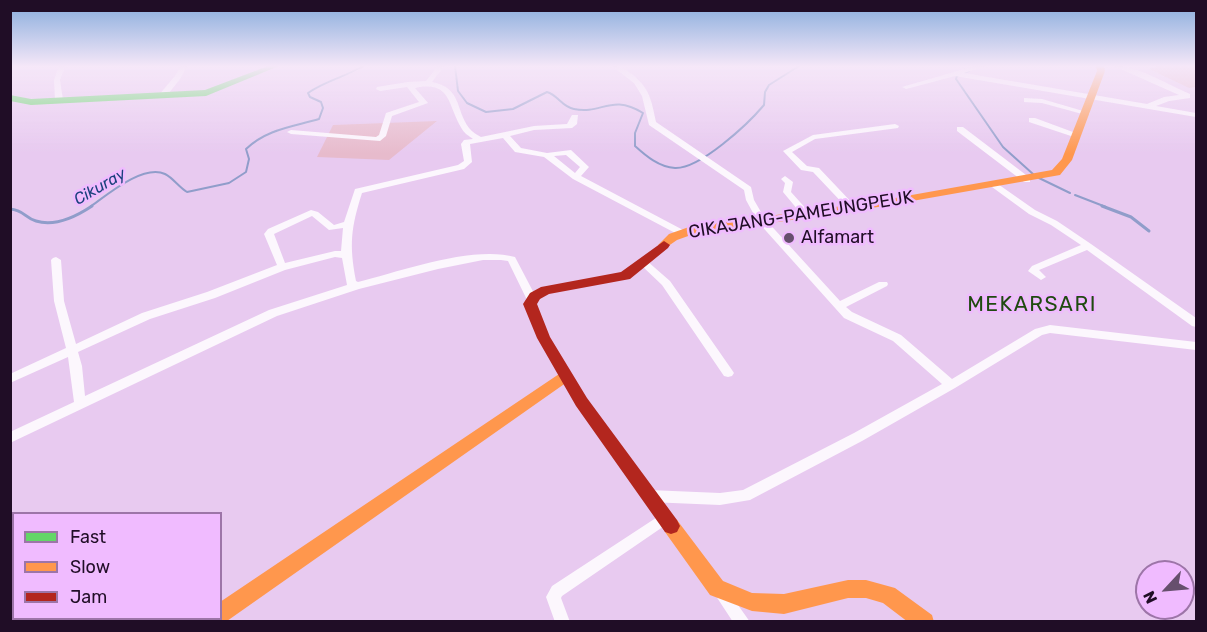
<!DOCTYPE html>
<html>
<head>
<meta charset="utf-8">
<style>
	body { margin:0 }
	#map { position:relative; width:1207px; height:632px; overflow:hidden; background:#e8caf0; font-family:Rubik,sans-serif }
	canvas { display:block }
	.frame { position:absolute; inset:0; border:12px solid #200d26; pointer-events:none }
	.legend { position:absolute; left:12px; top:512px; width:210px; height:108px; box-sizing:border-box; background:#f0bbff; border:2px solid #9d75a8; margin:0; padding:8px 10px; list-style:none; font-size:18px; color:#200d26 }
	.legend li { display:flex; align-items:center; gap:12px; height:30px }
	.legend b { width:30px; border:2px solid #9d75a8 }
	.north { position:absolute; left:1135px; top:560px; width:60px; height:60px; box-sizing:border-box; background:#f0bbff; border:2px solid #9d75a8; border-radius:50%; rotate:244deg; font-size:16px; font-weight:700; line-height:24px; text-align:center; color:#200d26 }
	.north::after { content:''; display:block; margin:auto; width:21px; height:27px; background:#664f6d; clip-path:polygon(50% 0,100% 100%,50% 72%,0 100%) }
</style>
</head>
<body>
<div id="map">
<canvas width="1207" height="632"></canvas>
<div class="frame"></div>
<ul class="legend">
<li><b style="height:8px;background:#63d668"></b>Fast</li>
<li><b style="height:8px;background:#ff974d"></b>Slow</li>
<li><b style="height:8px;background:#b3261e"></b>Jam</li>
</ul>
<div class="north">N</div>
</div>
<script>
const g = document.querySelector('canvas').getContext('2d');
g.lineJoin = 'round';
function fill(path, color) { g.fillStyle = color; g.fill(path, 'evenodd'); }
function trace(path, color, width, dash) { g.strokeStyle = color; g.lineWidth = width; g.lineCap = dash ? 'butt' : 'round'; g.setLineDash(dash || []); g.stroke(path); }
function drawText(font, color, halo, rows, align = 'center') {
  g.font = font + ' Rubik,sans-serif'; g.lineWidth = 5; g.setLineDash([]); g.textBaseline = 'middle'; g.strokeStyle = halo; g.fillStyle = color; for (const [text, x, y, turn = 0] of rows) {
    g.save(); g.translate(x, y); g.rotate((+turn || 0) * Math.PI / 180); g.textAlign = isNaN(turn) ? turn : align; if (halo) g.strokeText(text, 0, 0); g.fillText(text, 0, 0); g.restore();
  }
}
const green = new Path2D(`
	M1158 66H1196L1195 72 1196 73V87L1189 88 1149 69Z
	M437 121 389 160 317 157 333 125Z`);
const streamFar1 = new Path2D(`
	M455 66 458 91 467 103 486 112 513 109 547 92C558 95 562 107 574 109 602 115 611 93 643 113L635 133V146C646 156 659 167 675 168 700 169 748 124 764 105L765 92 769 85 799 66
	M969 71 957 76 956 79 1003 147 1033 174
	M1039 178 1070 193
	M1075 195 1106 207
	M90 207C107 195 143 164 165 174 173 178 179 187 187 192L229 183 246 172 249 159 246 149C267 129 292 127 319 119L323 108 321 102 310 97 308 93C325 81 345 77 363 66`);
const stream = new Path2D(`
	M1102 206 1131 217 1149 231
	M10 209C24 210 25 218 36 221 55 227 77 216 92 206`);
const street = new Path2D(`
	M10 66H20L10 69Z
	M59 66H65L60 80 63 100 59 102 55 100 54 80Z
	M181 66H187L180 79 165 98H159L158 96 175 76Z
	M438 66H444L432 82C462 88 455 109 469 128 472 132 477 135 481 137L534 126 567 124 572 115H578L577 124 572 128 534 130 510 136 521 148 547 153 571 150 589 167 581 176 685 231 687 233 685 235H679L573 179 544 157 515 152 503 138 470 144 472 162 464 169 362 193C351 228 349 244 356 281L358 282C401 271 473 245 515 257L537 299 536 302H528L508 261 501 260H483L438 269 359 289 277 316 10 443V432L74 402 68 357 10 383V374L66 348 54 301 51 260 53 258 56 257 61 260 64 301 76 344 142 313 207 292 277 265 264 234 268 229 311 210 318 212 334 225 344 222 355 189 458 165 464 161 461 144 464 140 473 139C469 136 464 133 462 129 447 105 452 80 415 88L428 103 392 116 386 136 380 141 291 134 287 132 291 130 376 137 379 135 386 113 419 102 407 87 380 91 376 89 377 87 408 82 426 81ZM566 155 580 167 575 173 554 156ZM312 216 329 230 343 228 341 251H335L285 263 274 234ZM335 257 342 258 347 285 269 310 85 396 82 366 78 352 150 319 215 298 285 270Z
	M612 66C627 66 646 84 650 98 653 106 654 114 656 122L751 187 754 200 765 219 840 301 879 282H887L888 284 887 286 846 307 852 312 901 335 952 379 1035 329 1050 325 1196 342V350L1050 333 1042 335 955 388 862 441 750 500 720 505 649 502 644 500 642 496 644 492 649 490 720 493 743 490 854 433 942 384 893 341 844 318 758 222 746 200 744 190 649 125 642 96 634 83Z
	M975 66H985L964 73 1147 104 1164 97 1179 95 1114 66C1136 65 1169 85 1190 94V98L1169 101 1156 106 1196 113V117L955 76 906 89 902 87Z
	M1024 98 1042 99 1090 113 1086 115 1042 103 1024 102Z
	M1029 118H1035L1081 135 1080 137H1074L1029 122Z
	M895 124 899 126 898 128 815 139 792 152 807 166 819 168 855 206V210H849L813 172 801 170 783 151 813 135Z
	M957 127H963L1030 178V182H1024L957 131Z
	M785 176 793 182 791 192 809 212 810 214 809 216H803L783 192 785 183 781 179Z
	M995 182 1035 210 1057 221 1091 244 1196 318V327L1192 326 1087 250 1039 270 1046 277 1041 280 1028 271 1032 266 1081 245 1051 225 1029 214 992 187V183Z
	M644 260 647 261 670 281 732 370 734 373 732 376 728 377 724 376 662 285 641 265 639 263 641 261Z
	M665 512 670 514 672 518 670 522 562 596 561 598 570 622H555L546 597 552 586Z
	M721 586 726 588 750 622H733L714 593 716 588Z`);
const fast = new Path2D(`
	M268 66H279L206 96 31 105 10 101V95L31 99 205 90Z`);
const slow = new Path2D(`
	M1096 66H1104L1105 71 1072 160 1060 175 878 207 691 235 677 240 664 249 658 245 669 234 689 227 878 201 1052 170 1062 159 1097 71Z
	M565 370 570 372 572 376 570 380 227 621H213L212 618H220V602Z
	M671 518 677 520 723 581 752 593 784 594 848 580H866L895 588 932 615 934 622H908L883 603 866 598H848L784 614 752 611 710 595 665 532 662 526 665 520Z`);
const jam = new Path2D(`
	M664 241 670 245 668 248 630 279 549 294 540 299 537 304 550 337 587 398 677 520 680 526 677 532 671 534 665 532 576 406 537 338 523 304 530 293 541 287 621 272Z`);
const markers = [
	[789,238,6,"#664f6d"]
];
const farWaternames = [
	["Cikuray",100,187,-30]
];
const streetNames = [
	["CIKAJANG-PAMEUNGPEUK",801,215,-9]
];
const poiNames = [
	["Alfamart",801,238]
];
const quarterNames = [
	["MEKARSARI",1032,305]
];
fill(green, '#e7bbcc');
trace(streamFar1, '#909dca', 2);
trace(stream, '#909dca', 3);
fill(street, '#fcf7fd');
fill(fast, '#63d668');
fill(slow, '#ff974d');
fill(jam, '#b3261e');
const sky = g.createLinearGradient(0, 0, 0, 154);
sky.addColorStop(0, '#85abdc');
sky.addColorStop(0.43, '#f5e7f8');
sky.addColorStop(1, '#f5e7f800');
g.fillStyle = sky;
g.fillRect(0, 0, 1207, 154);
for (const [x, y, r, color] of markers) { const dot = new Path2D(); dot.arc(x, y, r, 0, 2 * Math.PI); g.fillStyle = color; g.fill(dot); trace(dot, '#f0bbff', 2); }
drawText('italic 16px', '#19407c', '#f0bbff', farWaternames);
drawText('18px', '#200d26', '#f0bbff', streetNames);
drawText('18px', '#200d26', '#f0bbff', poiNames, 'left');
g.letterSpacing = '1.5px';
drawText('21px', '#1f4b10', '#f0bbff', quarterNames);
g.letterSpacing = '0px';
</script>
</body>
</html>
